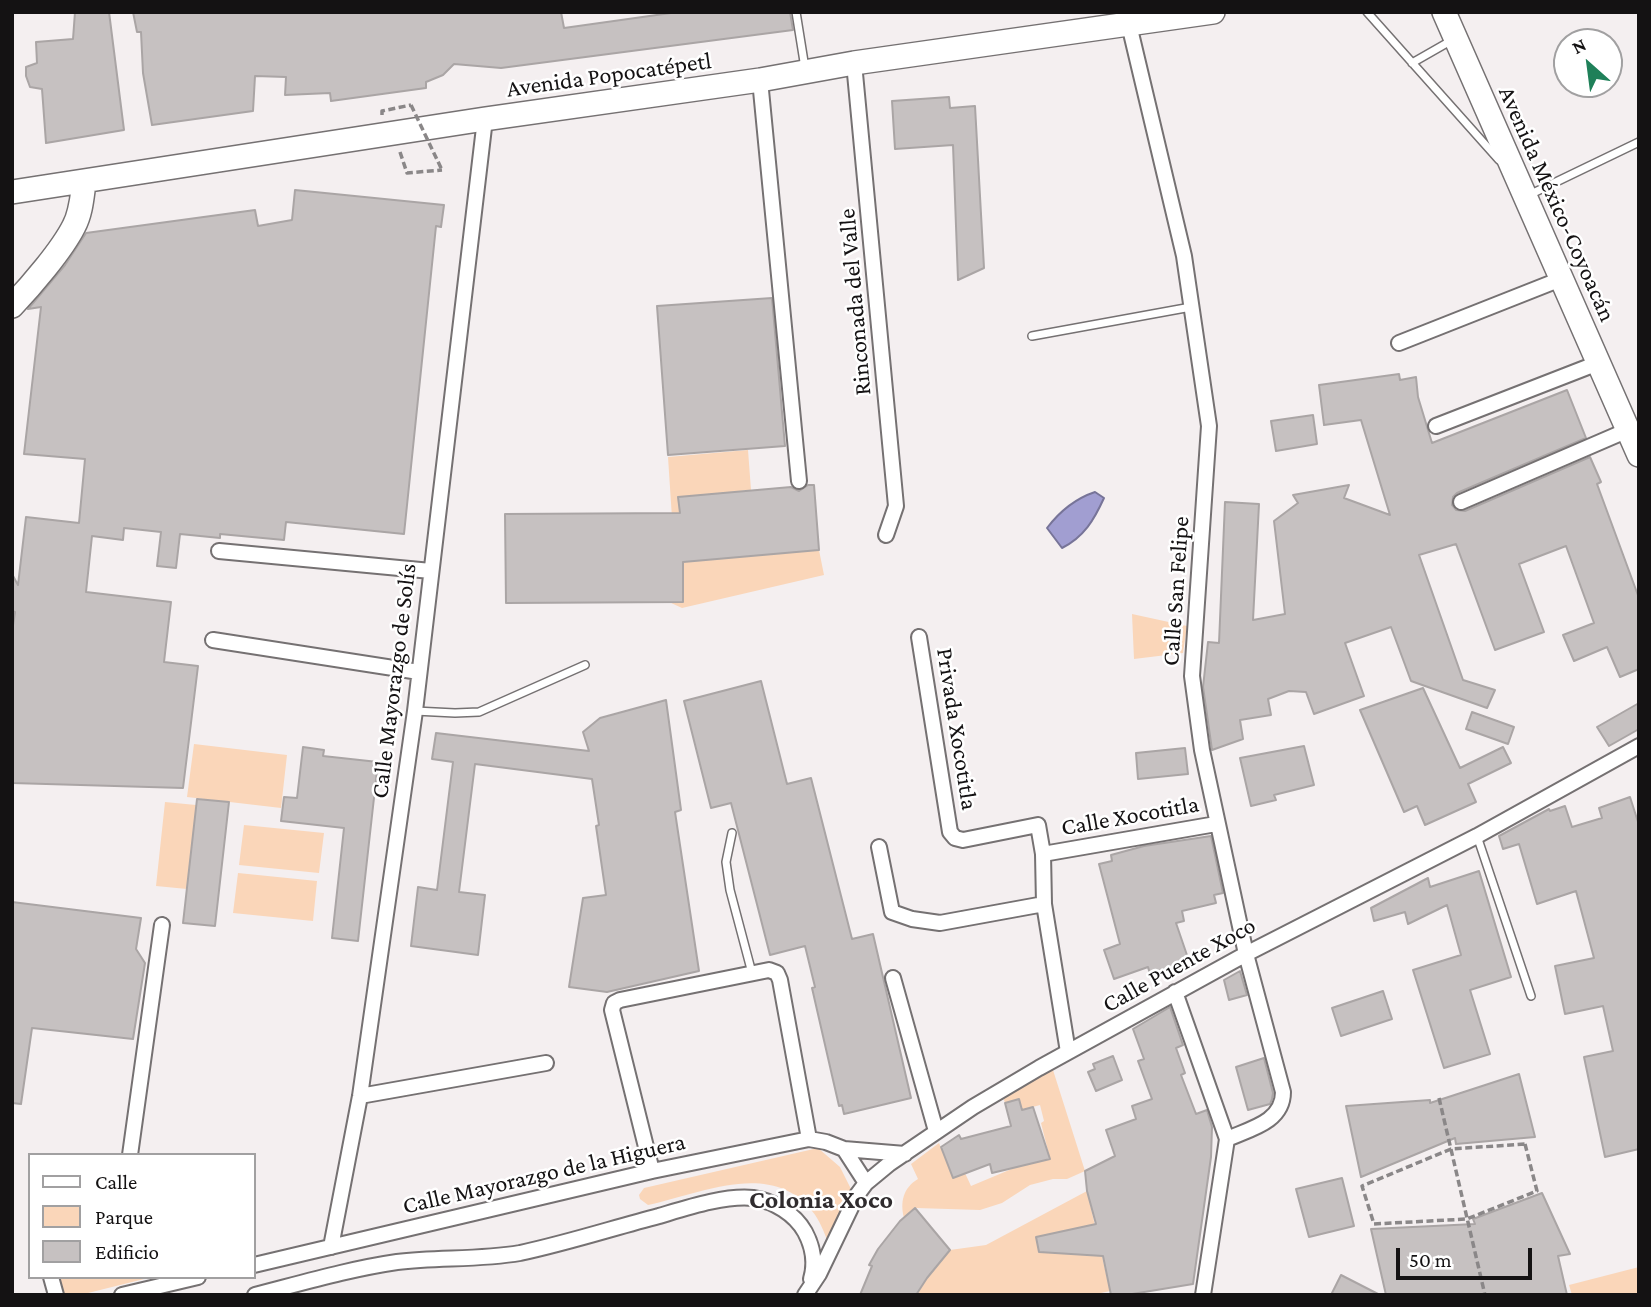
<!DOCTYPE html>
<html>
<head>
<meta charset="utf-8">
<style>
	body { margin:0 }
	#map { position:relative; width:1651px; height:1307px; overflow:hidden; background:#f4eff0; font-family:"Crimson Pro",serif }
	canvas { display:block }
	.frame { position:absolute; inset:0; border:14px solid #141213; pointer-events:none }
	.legend { position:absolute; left:28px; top:1153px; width:228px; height:126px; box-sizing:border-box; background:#fff; border:2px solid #a1a0a1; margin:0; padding:9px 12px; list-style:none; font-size:21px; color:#141213 }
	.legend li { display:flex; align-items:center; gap:14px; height:35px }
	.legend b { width:35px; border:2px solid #a1a0a1 }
	.north { position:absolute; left:1553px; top:28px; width:70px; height:70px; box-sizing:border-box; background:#fff; border:2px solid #a1a0a1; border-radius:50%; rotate:332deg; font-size:19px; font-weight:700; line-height:28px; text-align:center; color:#141213 }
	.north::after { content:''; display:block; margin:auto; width:24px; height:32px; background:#1f8059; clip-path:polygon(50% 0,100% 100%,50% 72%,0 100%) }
	.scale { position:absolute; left:1396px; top:1248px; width:136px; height:32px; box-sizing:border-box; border:4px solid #141213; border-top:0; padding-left:9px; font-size:21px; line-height:24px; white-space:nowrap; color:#141213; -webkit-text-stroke:5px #fff; paint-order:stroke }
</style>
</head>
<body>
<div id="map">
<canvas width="1651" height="1307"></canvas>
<div class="frame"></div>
<ul class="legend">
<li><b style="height:9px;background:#fff"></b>Calle</li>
<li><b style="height:19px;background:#fad6b9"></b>Parque</li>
<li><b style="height:19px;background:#c6c1c1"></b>Edificio</li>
</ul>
<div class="north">N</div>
<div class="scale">50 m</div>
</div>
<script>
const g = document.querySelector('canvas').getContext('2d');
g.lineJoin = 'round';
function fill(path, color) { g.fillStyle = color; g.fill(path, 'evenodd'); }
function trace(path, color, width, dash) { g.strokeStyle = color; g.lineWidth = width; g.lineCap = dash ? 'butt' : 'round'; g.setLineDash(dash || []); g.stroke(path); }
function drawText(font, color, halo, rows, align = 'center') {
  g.font = font + ' "Crimson Pro",serif'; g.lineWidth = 5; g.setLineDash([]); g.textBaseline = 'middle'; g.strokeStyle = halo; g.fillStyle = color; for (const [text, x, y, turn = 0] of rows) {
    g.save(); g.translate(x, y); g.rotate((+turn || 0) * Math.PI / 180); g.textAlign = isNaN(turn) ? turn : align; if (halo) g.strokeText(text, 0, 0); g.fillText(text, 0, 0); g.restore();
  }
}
const green = new Path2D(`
	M748 450 751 490 679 497 684 562 819 550 824 575 682 608 669 602H683L675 564 668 457Z
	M1132 614 1187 626 1183 653 1134 659Z
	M194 744 287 755 281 808 187 797Z
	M165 802 196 805 187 889 156 886Z
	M244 825 324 833 319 873 239 865Z
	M238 873 317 881 313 921 233 913Z
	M1053 1070 1085 1171 1067 1179H1053L1030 1185 1002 1203 980 1210 916 1208 904 1218C900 1202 903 1188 918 1179L911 1164 939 1143 953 1177 965 1173 971 1186 1014 1168 1050 1159 1041 1123 1044 1121 1040 1105 1022 1110 1019 1099 1005 1103 1003 1097Z
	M818 1148 840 1167 853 1193 829 1244C824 1233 820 1220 812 1211 771 1159 700 1194 648 1205L640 1199 639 1195 644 1188Z
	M1087 1191 1110 1291 1092 1295H917L927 1278 950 1250 986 1245Z
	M1639 1267V1295H1572L1569 1285Z
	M58 1277H152L80 1295H63Z`);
const water = new Path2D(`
	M1095 492 1104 498C1094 520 1084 537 1062 548L1047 528C1060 511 1074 499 1095 492Z`);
const building = new Path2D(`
	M75 12H109L124 130 46 143 42 89 30 87 26 76V67L37 63 36 42 73 39Z
	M133 12H561L564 28 678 12H790L793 30 501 68 454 64 443 75 426 82V88L331 101 330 93 285 95 286 77 255 76 253 111 152 125 143 73 141 32H137Z
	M949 97 950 108 975 106 984 268 958 280 953 145 895 149 892 101Z
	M295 190 444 205 441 227 436 226 404 534 286 522 284 540 220 534V538L180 534 176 568 157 566 161 532 124 528 123 540 92 536 86 592 171 602 164 662 198 666 183 788 12 783V632L15 612 12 611V574L18 585 26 517 79 523 85 459 24 454 41 307 28 309 65 265 86 233 255 210 258 226 292 220Z
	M772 298 785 446 668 455 657 306Z
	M1399 374 1400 380 1416 377 1418 397 1432 443 1567 390 1586 438 1457 493 1453 497 1452 505 1456 510 1465 511 1590 457 1601 482 1597 484 1639 598V669L1620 677 1607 647 1574 661 1563 635 1594 623 1566 546 1519 564 1544 632 1495 650 1456 544 1419 555 1463 680 1495 690 1487 708 1411 681 1391 627 1345 643 1364 696 1314 714 1306 692 1289 691 1268 699 1271 715 1240 720 1243 739 1212 750 1203 687 1208 642 1219 643 1225 502 1259 504 1253 620 1285 614 1274 521 1298 503 1293 495 1349 485 1344 498 1390 515 1361 420 1324 425 1319 385Z
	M1313 415 1317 444 1276 451 1271 421Z
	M808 485H814L819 550 683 562V602L506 603 505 514 680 513 678 497 791 487 799 491Z
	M761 681 787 784 811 778 852 939 873 934 911 1098 844 1114 842 1105 839 1106 812 988 815 987 805 946 770 955 731 803 711 808 684 701Z
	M1423 688 1460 768 1503 747 1511 763 1468 784 1476 802 1425 825 1417 806 1404 812 1360 710Z
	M666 700 681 810 675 812 699 971 607 992 569 987 583 898 606 895 596 826 599 825 592 779 475 764 459 892 485 895 478 955 411 946 418 887 437 890 453 762 432 759 436 733 589 751 583 732 600 718Z
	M1639 703V729L1609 746 1597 727Z
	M1472 712 1514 727 1508 744 1466 729Z
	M1304 746 1314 785 1274 795 1276 800 1251 806 1240 758Z
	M303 747 324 750 323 756 378 762 358 941 332 938 344 828 281 821 284 797 297 798Z
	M1185 748 1188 774 1138 779 1136 753Z
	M1630 797 1639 825V1149L1605 1157 1584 1057 1613 1051 1603 1006 1565 1014 1555 966 1594 958 1576 891 1537 904 1519 844 1503 849 1499 836 1549 809 1550 811 1565 806 1572 827 1602 818 1599 808Z
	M197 799 229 802 215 926 183 923Z
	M1211 836 1223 893 1214 895 1216 903 1182 911 1184 921 1176 923 1189 961 1150 974 1148 967 1114 979 1104 950 1120 944 1099 864 1112 861 1111 855 1144 846Z
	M1479 871 1511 977 1470 990 1490 1054 1444 1068 1413 970 1461 955 1447 905 1408 924 1405 912 1374 921 1371 908 1428 878 1430 887Z
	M12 902 141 918 136 949 145 963 133 1039 32 1028 21 1104 12 1103Z
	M1240 971 1247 995 1229 1000 1224 980Z
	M1383 991 1392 1019 1341 1036 1332 1008Z
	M1170 1007 1183 1045 1176 1048 1185 1073 1181 1075 1196 1114 1207 1110 1212 1127 1211 1157 1193 1284 1126 1295H1111L1103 1256 1039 1252 1036 1237 1096 1224 1087 1191 1085 1171 1115 1156 1106 1130 1136 1119 1132 1106 1152 1099 1138 1061 1144 1059 1133 1029Z
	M1113 1056 1122 1080 1096 1091 1088 1072 1095 1069 1093 1064Z
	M1264 1058 1273 1093 1272 1099 1270 1104 1248 1110 1236 1067Z
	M1519 1074 1535 1137 1456 1144 1455 1138 1361 1177 1346 1106 1430 1100V1103Z
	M1019 1099 1022 1110 1033 1107 1050 1159 992 1173 990 1164 953 1178 941 1147 959 1135 961 1139 1011 1126 1005 1103Z
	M1342 1178 1354 1226 1309 1237 1296 1189Z
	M1542 1193 1570 1254 1558 1256 1567 1295H1386L1371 1229 1475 1224 1473 1219Z
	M915 1208 950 1250 927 1278 916 1295H860L872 1266 869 1265 878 1249 900 1221Z
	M1341 1275 1380 1295H1331Z`);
const path = new Path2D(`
	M382 115V111L411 105
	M400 152 407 173 442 170
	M1439 1098 1485 1295
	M1525 1144 1537 1191 1467 1219 1374 1224 1362 1186 1451 1149Z`);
const service = new Path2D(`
	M796 12 805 68
	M1367 12 1499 160
	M1412 63 1454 39
	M1529 195 1639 142
	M1032 336 1191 307
	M415 711 455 713 479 712 585 665
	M732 833 726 862 730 890 752 973
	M1477 836 1531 996`);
const minor = new Path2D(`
	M1126 12 1184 256 1209 426 1192 676 1202 750 1246 954 1283 1092C1283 1122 1250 1129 1227 1139
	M854 63 896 506 886 535
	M760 80 799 481
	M1399 343 1561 279
	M1436 426 1598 363
	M1461 502 1628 430
	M219 551 431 571
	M919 637 950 832 955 838 963 840 1038 825 1043 854
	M213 640 419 672
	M879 847 892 912 912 919 940 923 1044 904
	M893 978 936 1131
	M1175 992 1227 1139 1203 1295
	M1068 1052 1044 904 1043 854 1216 824
	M360 1096 546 1063
	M844 1149 866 1183
	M130 1155 162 925
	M652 1171 612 1010 614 1003 620 1000 769 970 777 973 780 980 809 1139
	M331 1247 360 1096 415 711 485 119
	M254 1265 652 1171 809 1139 826 1142 844 1149 905 1154
	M51 1277 56 1295
	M122 1295 198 1277
	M255 1295C302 1283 349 1269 397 1262 438 1257 479 1260 520 1253 567 1243 613 1228 659 1216 686 1208 725 1195 753 1198 774 1201 795 1214 805 1232 813 1247 816 1262 811 1279
	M805 1295 819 1274 857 1195 866 1183 889 1164 973 1107 1039 1068 1246 954 1477 836 1639 746`);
const primary = new Path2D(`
	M1444 12 1639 455
	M12 192 485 119 760 80 854 63 1213 12
	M12 306C31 286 62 250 74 226 81 213 82 197 84 183`);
const pathBridge = new Path2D(`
	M411 105 442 170`);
const streetNames = [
	["Avenida Popocatépetl",609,75,-8],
	["Avenida México-Coyoacán",1557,204,66],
	["Rinconada del Valle",855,302,-95],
	["Calle San Felipe",1176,591,-86],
	["Calle Mayorazgo de Solís",394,681,-83],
	["Privada Xocotitla",957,729,81],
	["Calle Xocotitla",1130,816,-10],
	["Calle Puente Xoco",1179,965,-29],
	["Calle Mayorazgo de la Higuera",544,1174,-13]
];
const neighbourhoodNames = [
	["Colonia Xoco",821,1200]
];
fill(green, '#fad6b9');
fill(water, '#a19ed1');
trace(water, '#777498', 2);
fill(building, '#c6c1c1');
trace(building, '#aaa5a5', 2);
trace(service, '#757172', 10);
trace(minor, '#757172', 18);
trace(primary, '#757172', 26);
trace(path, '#8a8788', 3.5, [7, 3.5]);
trace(service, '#fff', 7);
trace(minor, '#fff', 14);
trace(primary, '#fff', 23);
trace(pathBridge, '#8a8788', 3.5, [7, 3.5]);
drawText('24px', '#141213', '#fff', streetNames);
drawText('bold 26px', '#302c2e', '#fff', neighbourhoodNames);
</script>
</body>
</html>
